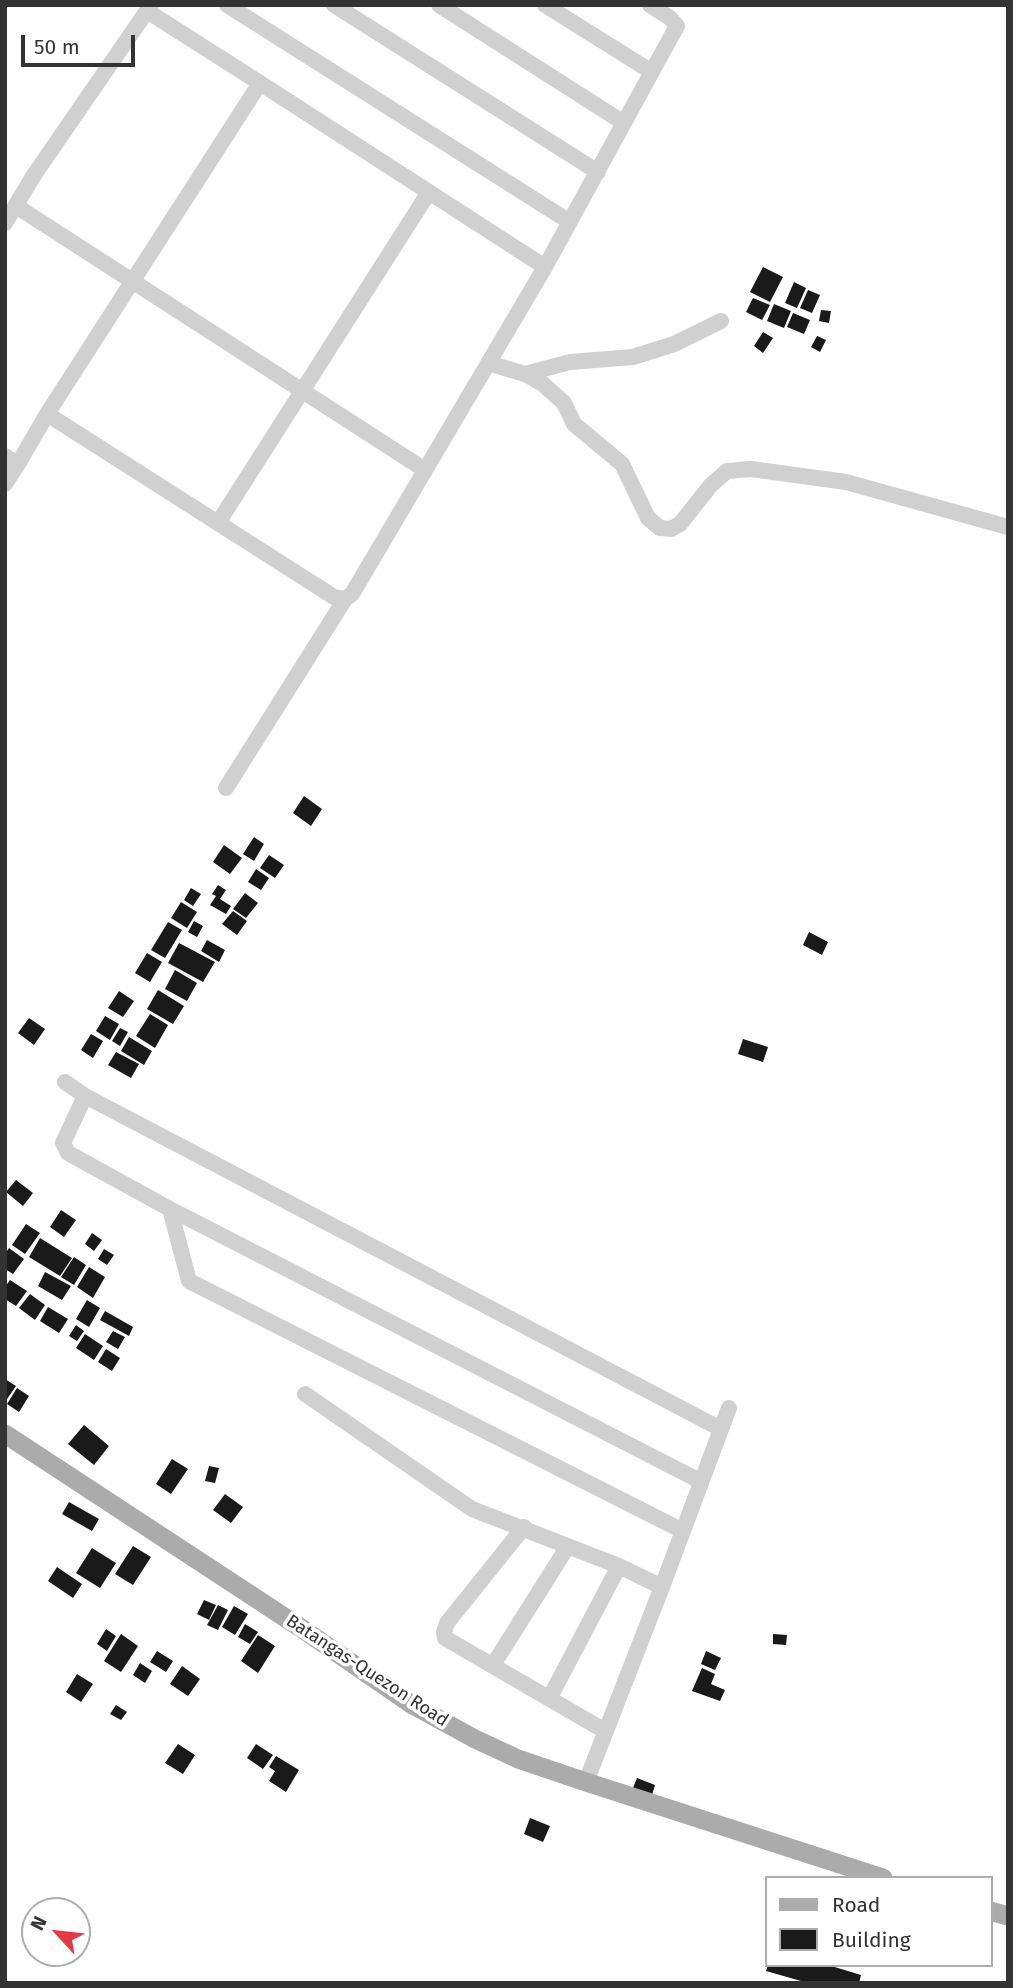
<!DOCTYPE html>
<html>
<head>
<meta charset="utf-8">
<style>
	body { margin:0 }
	#map { position:relative; width:1013px; height:1988px; overflow:hidden; background:#fff; font-family:"Fira Sans",sans-serif }
	canvas { display:block }
	.frame { position:absolute; inset:0; border:7px solid #333; pointer-events:none }
	.legend { position:absolute; left:765px; top:1876px; width:228px; height:91px; box-sizing:border-box; background:#fff; border:2px solid #adadad; margin:0; padding:9px 12px; list-style:none; font-size:21px; color:#333 }
	.legend li { display:flex; align-items:center; gap:14px; height:35px }
	.legend b { width:35px; border:2px solid #adadad }
	.north { position:absolute; left:21px; top:1897px; width:70px; height:70px; box-sizing:border-box; background:#fff; border:2px solid #adadad; border-radius:50%; rotate:297deg; font-size:19px; font-weight:700; line-height:28px; text-align:center; color:#333 }
	.north::after { content:''; display:block; margin:auto; width:24px; height:32px; background:#e63946; clip-path:polygon(50% 0,100% 100%,50% 72%,0 100%) }
	.scale { position:absolute; left:21px; top:35px; width:114px; height:32px; box-sizing:border-box; border:4px solid #333; border-top:0; padding-left:9px; font-size:21px; line-height:24px; white-space:nowrap; color:#333; -webkit-text-stroke:5px #fff; paint-order:stroke }
</style>
</head>
<body>
<div id="map">
<canvas width="1013" height="1988"></canvas>
<div class="frame"></div>
<ul class="legend">
<li><b style="height:9px;background:#ababab"></b>Road</li>
<li><b style="height:19px;background:#1a1a1a"></b>Building</li>
</ul>
<div class="north">N</div>
<div class="scale">50 m</div>
</div>
<script>
const g = document.querySelector('canvas').getContext('2d');
g.lineJoin = 'round';
function fill(path, color) { g.fillStyle = color; g.fill(path, 'evenodd'); }
function trace(path, color, width, dash) { g.strokeStyle = color; g.lineWidth = width; g.lineCap = dash ? 'butt' : 'round'; g.setLineDash(dash || []); g.stroke(path); }
function drawText(font, color, halo, rows, align = 'center') {
  g.font = font + ' "Fira Sans",sans-serif'; g.lineWidth = 7; g.setLineDash([]); g.textBaseline = 'middle'; g.strokeStyle = halo; g.fillStyle = color; for (const [text, x, y, turn = 0] of rows) {
    g.save(); g.translate(x, y); g.rotate((+turn || 0) * Math.PI / 180); g.textAlign = isNaN(turn) ? turn : align; if (halo) g.strokeText(text, 0, 0); g.fillText(text, 0, 0); g.restore();
  }
}
const building = new Path2D(`
	M763 267 783 277 770 302 750 292Z
	M794 282 806 288 797 308 785 303Z
	M808 290 820 295 812 313 800 308Z
	M753 298 770 305 762 320 746 312Z
	M774 304 791 311 784 328 767 321Z
	M821 310 831 311 829 323 819 321Z
	M793 313 810 320 804 334 787 327Z
	M763 332 773 338 763 353 754 346Z
	M817 336 826 340 820 352 811 347Z
	M304 796 322 809 311 826 293 813Z
	M254 837 264 844 254 861 243 854Z
	M224 845 242 858 230 874 213 862Z
	M269 855 284 865 275 878 260 868Z
	M256 869 269 878 261 890 248 882Z
	M218 885 226 890 220 899 231 906 226 914 210 905 216 896 212 894Z
	M191 888 201 894 193 906 184 900Z
	M245 893 258 903 246 918 233 909Z
	M181 902 197 912 187 928 171 918Z
	M233 911 247 921 237 935 222 924Z
	M194 921 203 926 197 937 188 932Z
	M168 922 182 930 165 958 151 950Z
	M809 932 828 942 822 955 803 945Z
	M207 940 225 950 219 962 201 951Z
	M179 943 215 962 203 982 168 963Z
	M147 953 162 962 150 982 135 973Z
	M175 970 197 983 187 1001 165 989Z
	M158 990 184 1006 173 1024 147 1009Z
	M119 991 134 1001 123 1017 108 1008Z
	M150 1014 168 1025 155 1048 136 1036Z
	M105 1016 119 1024 110 1040 96 1031Z
	M29 1018 45 1029 34 1045 18 1033Z
	M120 1028 128 1032 120 1046 112 1041Z
	M91 1034 103 1041 93 1058 81 1050Z
	M129 1037 152 1051 144 1065 121 1051Z
	M743 1039 768 1047 763 1062 738 1054Z
	M116 1052 139 1064 131 1078 108 1065Z
	M16 1180 33 1193 23 1206 6 1192Z
	M61 1210 76 1220 64 1237 50 1227Z
	M26 1224 40 1233 25 1254 12 1245Z
	M92 1233 102 1240 94 1251 85 1244Z
	M40 1238 72 1258 60 1276 29 1257Z
	M9 1248 24 1259 13 1274 5 1269V1254Z
	M104 1249 114 1255 107 1265 98 1259Z
	M74 1257 86 1265 74 1285 61 1277Z
	M89 1267 105 1277 93 1298 77 1287Z
	M45 1272 71 1286 62 1300 38 1286Z
	M10 1280 27 1291 16 1306 5 1299V1287Z
	M30 1294 45 1305 35 1320 19 1308Z
	M87 1300 100 1308 89 1327 76 1319Z
	M48 1307 68 1319 59 1333 40 1321Z
	M105 1311 133 1327 129 1336 100 1320Z
	M76 1325 84 1331 77 1341 69 1336Z
	M113 1331 125 1337 118 1349 106 1342Z
	M85 1334 103 1346 94 1360 76 1348Z
	M106 1349 120 1358 112 1371 98 1362Z
	M5 1379 16 1386 5 1402Z
	M17 1388 29 1396 19 1412 7 1404Z
	M84 1425 109 1446 94 1465 68 1444Z
	M172 1459 188 1469 171 1494 156 1484Z
	M209 1466 219 1468 215 1483 205 1481Z
	M225 1494 243 1507 231 1523 213 1510Z
	M69 1502 99 1519 92 1531 62 1514Z
	M133 1546 151 1557 133 1585 115 1574Z
	M92 1548 116 1563 100 1588 76 1573Z
	M57 1567 82 1584 73 1598 48 1581Z
	M204 1600 216 1605 209 1620 197 1614Z
	M218 1605 228 1610 218 1630 207 1625Z
	M234 1606 248 1614 235 1635 222 1627Z
	M245 1624 258 1632 250 1644 238 1637Z
	M106 1629 116 1636 107 1651 97 1644Z
	M121 1634 138 1646 121 1672 104 1661Z
	M773 1634 787 1635 786 1645 773 1644Z
	M258 1635 275 1646 258 1673 241 1661Z
	M157 1651 173 1661 166 1672 150 1662Z
	M706 1651 721 1658 715 1670 701 1664Z
	M140 1663 152 1671 145 1683 133 1675Z
	M182 1666 200 1679 188 1696 170 1684Z
	M702 1668 715 1674 711 1684 725 1690 720 1701 692 1691Z
	M77 1674 93 1684 81 1702 66 1692Z
	M116 1705 127 1712 121 1720 110 1714Z
	M178 1744 195 1755 183 1774 165 1763Z
	M256 1744 273 1755 263 1769 247 1758Z
	M276 1756 299 1770 286 1792 269 1781 275 1771 269 1767Z
	M637 1778 655 1785 652 1795 633 1788Z
	M530 1818 550 1826 543 1842 524 1834Z
	M768 1965H828L861 1975 859 1983H808L766 1971Z`);
const minor = new Path2D(`
	M227 5 570 222
	M334 5 598 172
	M439 5 624 123
	M545 5 652 72
	M147 11 260 83
	M16 206 425 470
	M5 223 34 175 151 5
	M488 363 525 374 543 384 564 403 574 424 622 464 648 518 660 528 671 529 680 524 711 485 727 471 751 469 846 482 1008 527
	M525 374 570 362 633 357 674 344 721 321
	M47 414 260 83 545 267
	M5 456 18 464 5 484
	M18 464 47 414 334 597 345 599 352 594 545 267 677 26 670 18 650 5
	M218 523 429 192
	M226 788 345 599
	M65 1082 85 1096 721 1429
	M85 1096 63 1143 68 1153 170 1209 700 1481
	M170 1209 189 1281 683 1531
	M305 1394 472 1509 619 1566 662 1587
	M524 1527 447 1623 444 1632 445 1638 605 1731
	M493 1665 568 1546
	M549 1699 619 1566
	M586 1782 662 1587 729 1408`);
const major = new Path2D(`
	M5 1434 301 1628 411 1704 475 1739 518 1759 586 1782 883 1878
	M990 1911 1008 1916`);
const streetNames = [
	["Batangas-Quezon Road",367,1671,33]
];
fill(building, '#1a1a1a');
trace(minor, '#d0d0d0', 16);
trace(major, '#ababab', 19);
drawText('18px', '#333', '#fff', streetNames);
</script>
</body>
</html>
